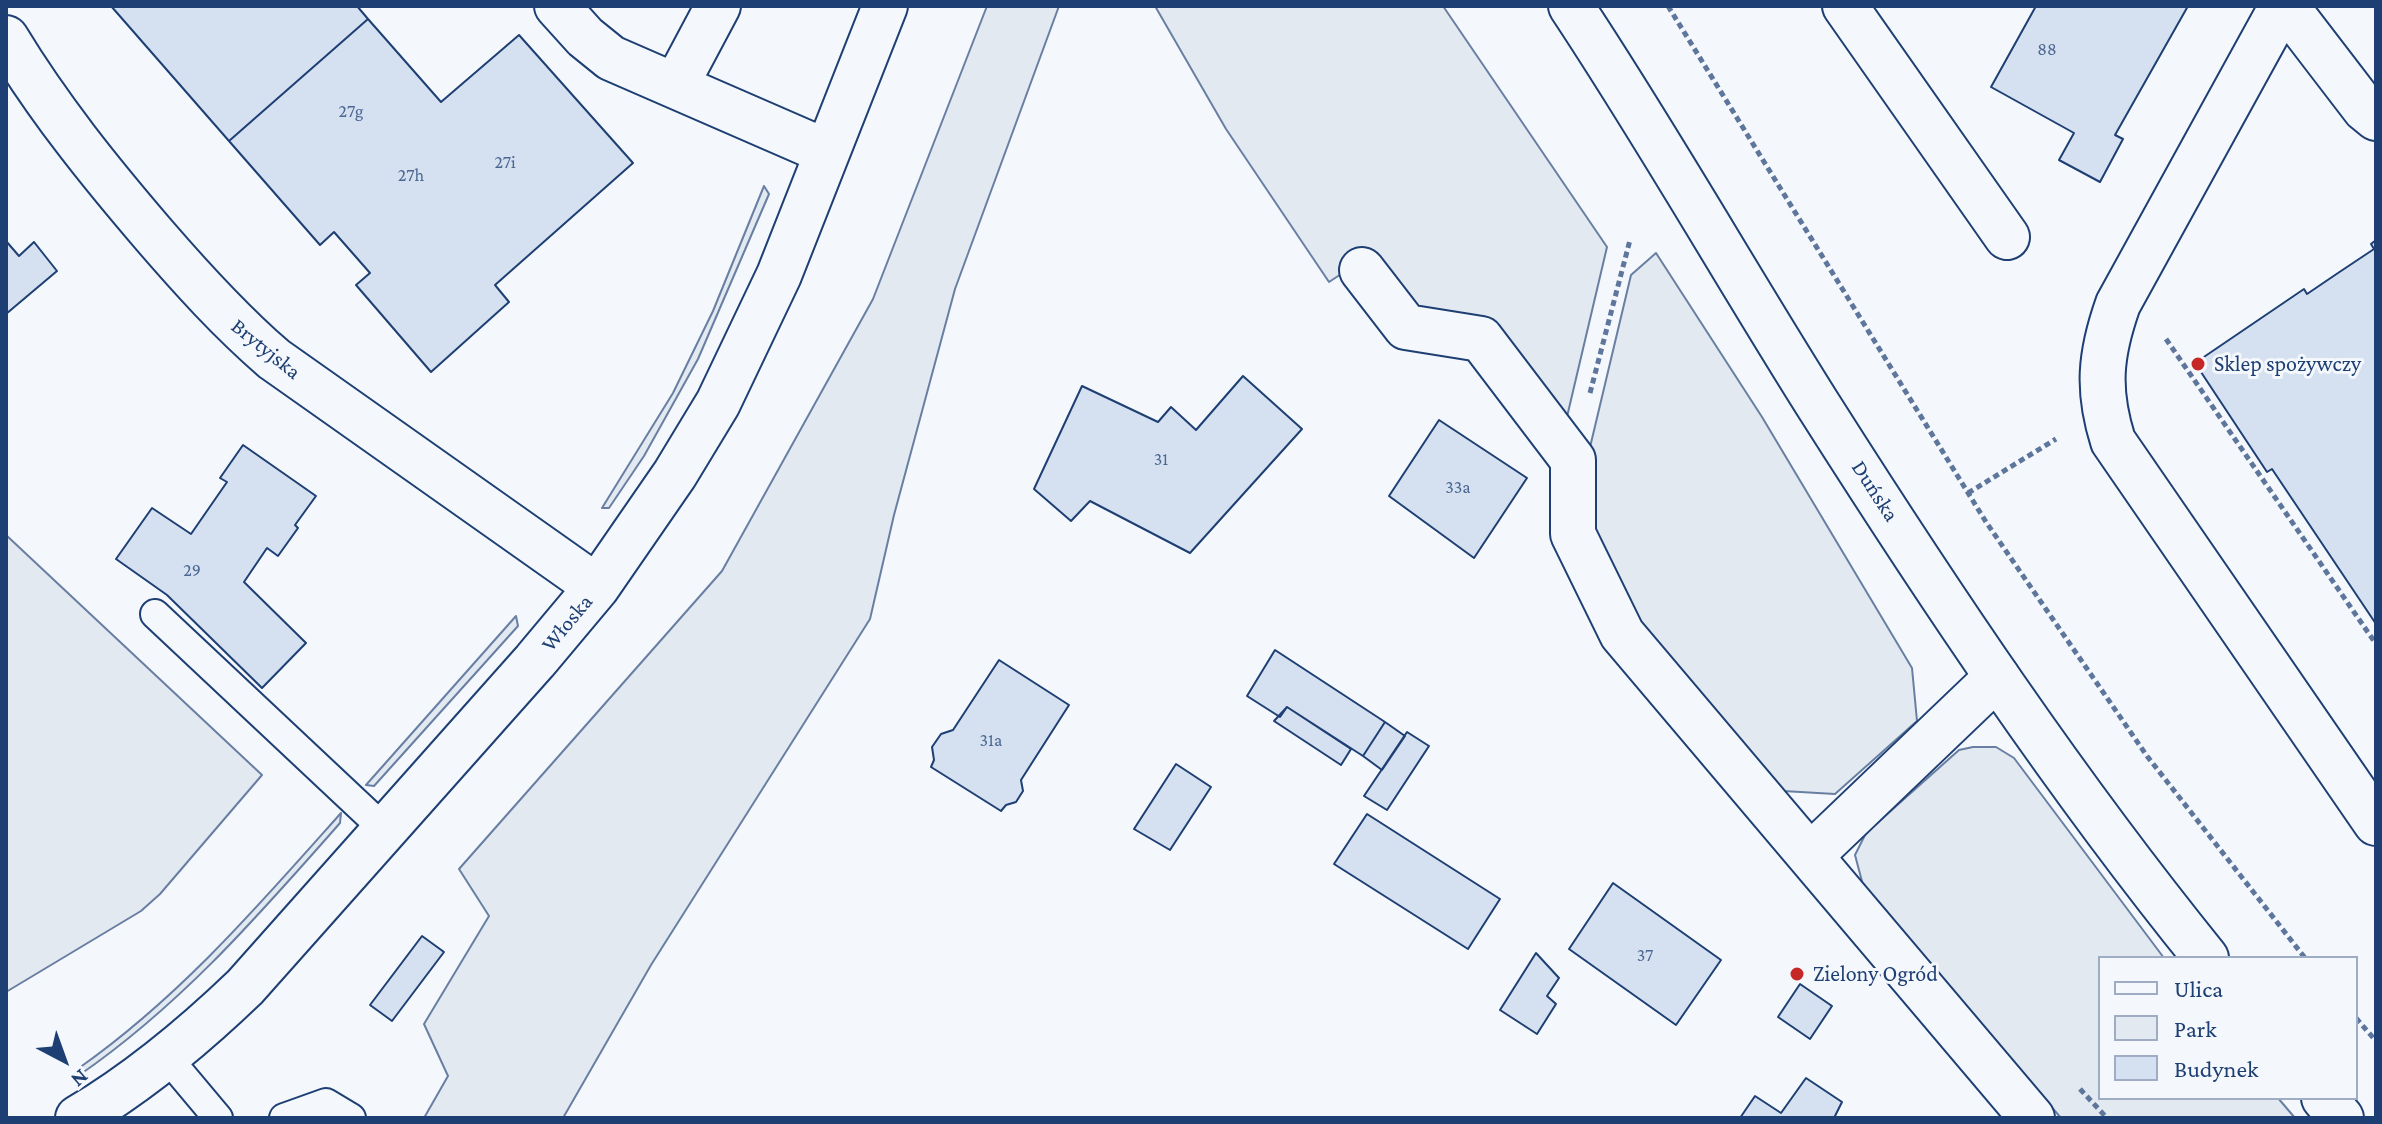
<!DOCTYPE html>
<html>
<head>
<meta charset="utf-8">
<style>
	body { margin:0 }
	#map { position:relative; width:2382px; height:1124px; overflow:hidden; background:#f4f7fb; font-family:"Crimson Pro",serif }
	canvas { display:block }
	.frame { position:absolute; inset:0; border:8px solid #1d3f73; pointer-events:none }
	.legend { position:absolute; left:2098px; top:956px; width:260px; height:144px; box-sizing:border-box; background:#f4f7fb; border:2px solid #9eadc5; margin:0; padding:10px 14px; list-style:none; font-size:24px; color:#1d3f73 }
	.legend li { display:flex; align-items:center; gap:16px; height:40px }
	.legend b { width:40px; border:2px solid #9eadc5 }
	.north { position:absolute; left:24px; top:1020px; width:80px; height:80px; -webkit-text-stroke:6px #f4f7fb; paint-order:stroke; rotate:139deg; font-size:22px; font-weight:700; line-height:32px; text-align:center; color:#1d3f73 }
	.north::after { content:''; display:block; margin:auto; width:28px; height:36px; background:#1d3f73; clip-path:polygon(50% 0,100% 100%,50% 72%,0 100%) }
</style>
</head>
<body>
<div id="map">
<canvas width="2382" height="1124"></canvas>
<div class="frame"></div>
<ul class="legend">
<li><b style="height:10px;background:#f4f7fb"></b>Ulica</li>
<li><b style="height:22px;background:#e3e9f0"></b>Park</li>
<li><b style="height:22px;background:#d5e0f0"></b>Budynek</li>
</ul>
<div class="north">N</div>
</div>
<script>
const g = document.querySelector('canvas').getContext('2d');
g.lineJoin = 'round';
function fill(path, color) { g.fillStyle = color; g.fill(path, 'evenodd'); }
function trace(path, color, width, dash) { g.strokeStyle = color; g.lineWidth = width; g.lineCap = dash ? 'butt' : 'round'; g.setLineDash(dash || []); g.stroke(path); }
function drawText(font, color, halo, rows, align = 'center') {
  g.font = font + ' "Crimson Pro",serif'; g.lineWidth = 6; g.setLineDash([]); g.textBaseline = 'middle'; g.strokeStyle = halo; g.fillStyle = color; for (const [text, x, y, turn = 0] of rows) {
    g.save(); g.translate(x, y); g.rotate((+turn || 0) * Math.PI / 180); g.textAlign = isNaN(turn) ? turn : align; if (halo) g.strokeText(text, 0, 0); g.fillText(text, 0, 0); g.restore();
  }
}
const green = new Path2D(`
	M987 6H1059L955 289 894 515 870 619 651 965 563 1118H424L448 1076 424 1024 489 916 459 869 722 571 873 299Z
	M1155 6H1443L1607 247 1566 421 1417 309 1373 253 1329 282 1226 129Z
	M764 186 769 194 698 359 644 456 609 508H602L673 393 713 311Z
	M1656 253 1762 417 1912 668 1917 721 1835 794 1783 791 1639 621 1590 529 1586 464 1631 275Z
	M6 535 262 775 160 894 141 911 6 992Z
	M516 616 518 626 374 786 366 785Z
	M1973 747H1996L2014 758 2164 958H2100V1098H2278L2295 1118H2061L1864 889 1855 855 1866 833 1959 750Z
	M341 813 340 823C258 916 181 1005 78 1076L79 1068C180 997 259 905 341 813Z`);
const building = new Path2D(`
	M111 6H357L368 19 229 141Z
	M2036 6H2188L2115 135 2123 139 2100 182 2059 160 2074 133 1991 87Z
	M368 19 441 102 519 35 633 163 495 285 509 302 431 372 356 285 370 273 334 232 320 245 229 141Z
	M2376 240V624L2272 469 2267 472 2195 363 2304 289 2307 294 2338 273 2374 249 2371 244Z
	M6 241 19 256 34 242 57 271 6 314Z
	M1243 376 1302 429 1190 553 1090 501 1071 521 1034 489 1082 386 1158 422 1171 407 1196 430Z
	M1439 420 1527 478 1474 558 1389 496Z
	M243 445 316 496 295 525 298 528 278 556 267 548 244 582 306 643 262 688 167 595 116 559 152 508 191 534 227 482 220 478Z
	M1275 650 1385 722 1363 756 1287 707 1280 717 1247 696Z
	M999 660 1069 705 1021 780 1023 791 1016 802 1006 805 1001 811 931 767 934 760 932 747 941 734 953 730Z
	M1287 707 1351 749 1341 765 1274 721Z
	M1385 722 1405 736 1382 770 1363 756Z
	M1407 732 1429 746 1387 810 1364 796Z
	M1176 764 1211 787 1170 850 1134 829Z
	M1367 814 1500 899 1468 949 1334 864Z
	M1613 883 1721 960 1676 1025 1569 949Z
	M422 936 444 952 392 1021 370 1005Z
	M1536 953 1559 978 1547 996 1556 1004 1537 1034 1500 1010Z
	M1800 984 1832 1006 1810 1039 1778 1017Z
	M1806 1078 1842 1102 1834 1118H1740L1755 1096 1781 1113Z`);
const path = new Path2D(`
	M1668 6 1986 522 2147 756 2305 958
	M2166 339 2376 644
	M1590 393 1630 240
	M1968 493 2056 439
	M2356 1018 2376 1041
	M2080 1089 2107 1118`);
const lane = new Path2D(`
	M155 614 385 830
	M166 1056 218 1118
	M284 1118 326 1103 351 1118`);
const street = new Path2D(`
	M557 6 585 37 611 58 827 152
	M1845 6 2007 237
	M2282 6 2118 304C2100 355 2097 390 2113 441L2376 823
	M2286 6 2365 109 2376 118
	M6 38C49 109 100 172 154 235 192 279 230 321 274 359L597 587
	M676 85 718 6
	M1362 270 1406 327 1481 339 1573 460V534L1622 634 1810 856
	M1997 677 1810 856 2032 1118
	M78 1118C139 1082 194 1036 245 987L535 661 597 587 675 474 718 403 779 275 885 6`);
const secondary = new Path2D(`
	M1571 6C1658 137 1736 275 1820 408 1940 597 2065 784 2206 958
	M2324 1098 2341 1118`);
const markers = [
	[2198,364,8,"#c62828"],
	[1797,974,8,"#c62828"]
];
const numberNames = [
	["88",2047,49],
	["27g",351,111],
	["27i",505,162],
	["27h",411,175],
	["31",1161,459],
	["33a",1458,487],
	["29",192,570],
	["31a",991,740],
	["37",1645,955]
];
const streetNames = [
	["Brytyjska",266,349,39],
	["Duńska",1875,491,57],
	["Włoska",567,623,-50]
];
const poiNames = [
	["Sklep spożywczy",2214,364],
	["Zielony Ogród",1813,974]
];
fill(green, '#e3e9f0');
trace(green, '#687fa3', 2);
fill(building, '#d5e0f0');
trace(building, '#1d3f73', 2);
trace(lane, '#1d3f73', 32);
trace(street, '#1d3f73', 48);
trace(secondary, '#1d3f73', 48);
trace(path, '#5e769c', 5, [6, 4]);
trace(lane, '#f4f7fb', 28);
trace(street, '#f4f7fb', 44);
trace(secondary, '#f4f7fb', 44);
for (const [x, y, r, color] of markers) { const dot = new Path2D(); dot.arc(x, y, r, 0, 2 * Math.PI); g.fillStyle = color; g.fill(dot); trace(dot, '#f4f7fb', 3); }
drawText('18px', '#4b6792', null, numberNames);
drawText('22px', '#1d3f73', '#f4f7fb', streetNames);
drawText('22px', '#1d3f73', '#f4f7fb', poiNames, 'left');
</script>
</body>
</html>
